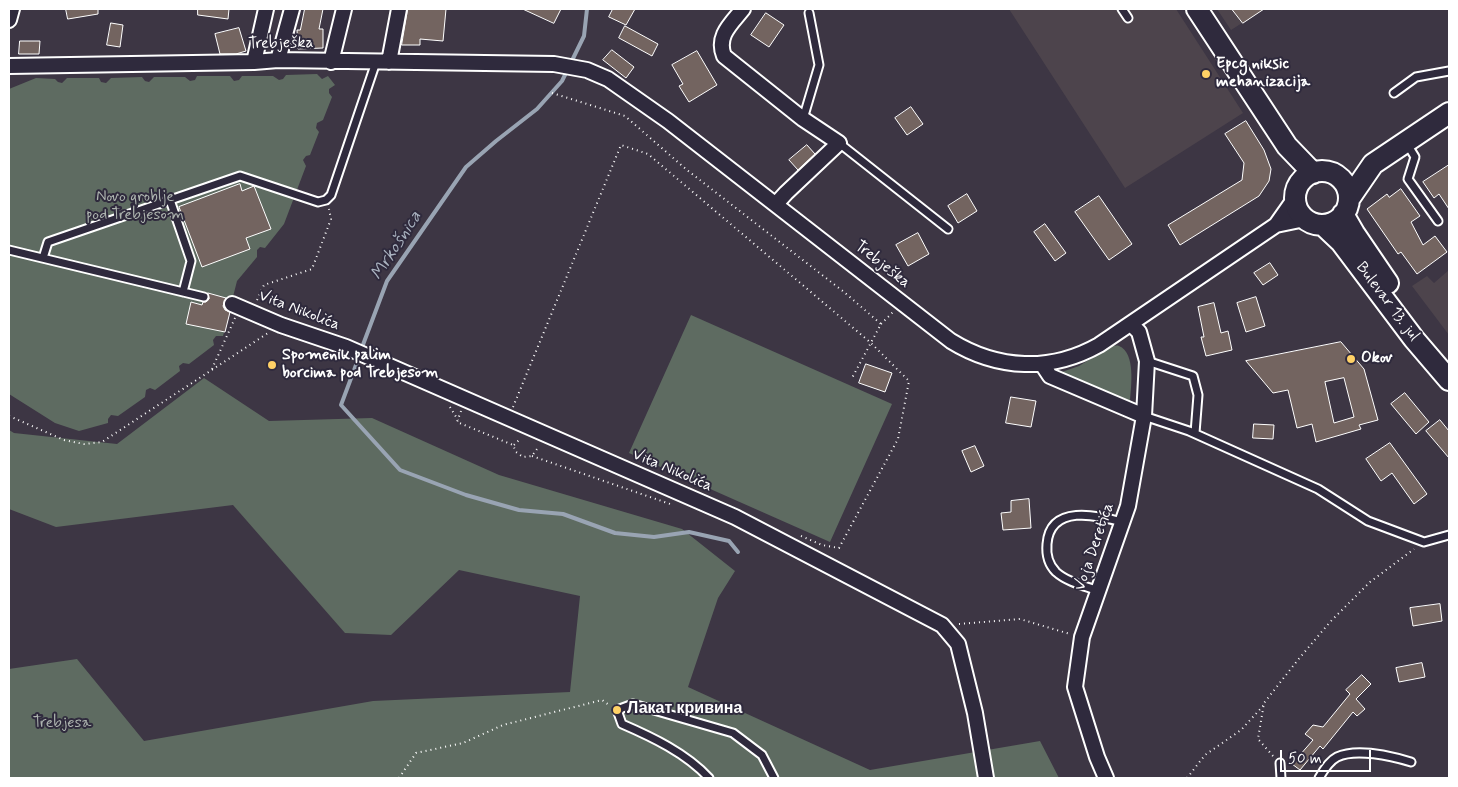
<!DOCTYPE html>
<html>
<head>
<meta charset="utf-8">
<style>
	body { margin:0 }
	#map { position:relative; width:1458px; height:787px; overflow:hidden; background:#3d3644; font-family:Mynerve,sans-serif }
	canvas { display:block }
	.frame { position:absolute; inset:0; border:10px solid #fff; pointer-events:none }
	.scale { position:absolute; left:1280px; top:750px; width:91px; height:22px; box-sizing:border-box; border:2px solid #fff; border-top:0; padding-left:6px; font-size:15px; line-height:18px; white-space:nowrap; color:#fff; -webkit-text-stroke:4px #2f2a3d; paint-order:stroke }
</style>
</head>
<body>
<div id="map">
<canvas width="1458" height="787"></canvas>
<div class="frame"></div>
<div class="scale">50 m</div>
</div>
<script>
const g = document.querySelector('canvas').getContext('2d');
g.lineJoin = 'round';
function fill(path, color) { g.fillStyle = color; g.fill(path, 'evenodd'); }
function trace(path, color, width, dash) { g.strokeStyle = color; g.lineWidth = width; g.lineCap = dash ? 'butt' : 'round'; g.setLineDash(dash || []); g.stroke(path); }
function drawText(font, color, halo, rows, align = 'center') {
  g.font = font + ' Mynerve,sans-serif'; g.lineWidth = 4; g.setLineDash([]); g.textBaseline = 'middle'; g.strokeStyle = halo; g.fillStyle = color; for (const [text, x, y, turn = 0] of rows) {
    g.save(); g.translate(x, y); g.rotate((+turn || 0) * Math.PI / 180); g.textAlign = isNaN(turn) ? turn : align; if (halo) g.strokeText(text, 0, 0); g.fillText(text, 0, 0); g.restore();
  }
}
const built = new Path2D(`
	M1009 9H1176L1243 113 1125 188Z
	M1217 9H1264L1231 30Z
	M1449 270V335L1412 286 1427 276 1434 283Z`);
const green = new Path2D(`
	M317 74 322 79 328 76 335 85 329 89V93L332 97 323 120 317 123 316 128 319 132 310 155 306 156 303 160 306 166 284 224 265 248 260 247 257 250V257L237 281 223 336H216L213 340 214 345 189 364 183 363 179 366 180 371 155 390 150 388 146 390 145 397 118 416 111 415 108 419V423L79 431 55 423 9 394V89L36 78 55 79 58 82 62 83 67 78H99L101 82 106 83 111 78 142 77 145 81 149 82 154 77H185L190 81 195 80 197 76H230L234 81 239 80 242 76H273L279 80 283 79 286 75Z
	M691 315 892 404 830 542 629 453Z
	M1111 346C1114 346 1117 345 1119 346 1136 353 1131 387 1130 401L1059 373 1079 366Z
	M204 378 269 421 372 418 499 475 682 529 735 571 718 598 688 687 870 770 1040 741 1059 778H9V669L77 659 144 741 373 701 570 692 580 596 459 570 391 635 345 633 233 505 56 527 9 509V430L14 433 117 444Z`);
const stream = new Path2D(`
	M361 350 387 281 466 167 496 141 537 109 562 81 584 36 587 9
	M359 357 341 405 400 470 466 495 519 510 563 514 615 533 654 537 689 532 729 541 738 552`);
const building = new Path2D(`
	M66 9H98V14L68 19Z
	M198 9H229L228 19 198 15Z
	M305 9H323L319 29H323V48L298 49 297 30H300Z
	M408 9H446L443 41 420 39V45H402Z
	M523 9H561L554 23Z
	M613 9H635L626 25 609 17Z
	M1232 9H1264L1243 23Z
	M766 13 784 25 769 47 751 35Z
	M111 23 123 25 120 47 107 45Z
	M625 26 658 44 652 56 619 38Z
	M239 28 246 51 236 54H220L215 34Z
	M20 41H40L39 54H19Z
	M612 50 634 67 626 78 603 60Z
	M697 51 717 85 689 102 679 86 683 84 672 65Z
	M911 107 923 124 907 135 895 118Z
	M1246 121 1264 150 1271 169 1269 181 1259 196 1180 245 1168 225 1242 180 1244 163 1225 134Z
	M807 145 815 154 798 170 789 160Z
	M1449 165V209L1439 194 1434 198 1423 182Z
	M240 184 242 191 254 186 271 229 246 238 250 249 202 267 179 207Z
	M1401 189 1420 216 1411 222 1423 245 1435 236 1447 252 1417 274 1401 252 1398 254 1367 209 1387 194 1389 197Z
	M967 194 977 211 958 223 948 206Z
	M1099 196 1132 244 1109 260 1075 212Z
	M1045 224 1066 253 1055 261 1034 232Z
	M918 233 929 254 908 266 896 245Z
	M1270 263 1278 275 1263 285 1254 273Z
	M208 293 226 298 223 306 225 310 230 312 225 332 186 324 191 302 202 305 203 302H206L209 299Z
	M1256 297 1265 326 1246 332 1237 303Z
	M1214 303 1221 333 1228 331 1232 350 1206 356 1201 337H1204L1198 307Z
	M1341 342 1364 369 1378 420 1359 425 1361 429 1316 442 1312 424 1297 428 1288 390 1273 393 1246 361ZM1344 378 1354 417 1334 423 1325 382Z
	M866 364 892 373 885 392 859 383Z
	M1405 393 1429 422 1416 434 1391 404Z
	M1011 397 1036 401 1031 427 1006 423Z
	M1440 420 1449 431V458L1426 431Z
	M1254 424 1274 425 1273 439 1253 438Z
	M1390 443 1427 494 1414 504 1392 473 1381 481 1366 459Z
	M975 446 984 466 971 472 962 451Z
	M1029 499 1031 528 1003 530 1001 513 1011 512V501Z
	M1440 604 1442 621 1413 626 1410 608Z
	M1422 663 1425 677 1399 682 1396 668Z
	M1362 675 1371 684 1356 699 1365 709 1357 716 1353 712 1323 749 1320 746 1300 770 1292 764 1313 740 1305 734 1313 725 1323 727 1350 694 1346 690Z`);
const path = new Path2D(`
	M552 93 625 116 687 170 844 292 881 324 852 378
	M257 300 264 285 312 269 331 219 329 209
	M881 324 894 311
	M212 369 235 318
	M450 407 458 420
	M513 407 621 145 648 154 871 343 909 381 898 439 839 548 822 545 801 536
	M461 411 457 422 513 445 516 452 523 457 532 456 537 449V445
	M9 416 64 440 84 444 102 442 268 333
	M514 445 521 438
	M532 456 673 505
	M959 624 1020 619 1070 634
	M1273 756 1258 739 1264 703 1297 661 1330 622 1370 582 1414 549
	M399 778 416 753 463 743 503 725 602 700 609 705
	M1187 778 1205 755 1241 730 1264 705`);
const lane = new Path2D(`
	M1122 9 1128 18
	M1394 93 1416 77 1449 71
	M803 119 819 65 809 13
	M839 143 948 229
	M1407 144 1415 157 1408 179 1438 221
	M170 200 191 261 183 292
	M9 250 204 297
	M43 258 48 242 240 176 318 202 326 200 331 195 376 62
	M1147 361 1193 376 1198 395 1195 433
	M1144 416 1189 431 1318 489 1368 521 1424 542 1449 535
	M1099 591C1085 586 1067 582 1056 572 1048 564 1046 555 1047 544 1050 504 1097 515 1122 522
	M1280 763 1281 778
	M709 778C686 753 652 737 622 724L617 710 633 704 733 733 762 755 774 778
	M1319 778C1323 771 1329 761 1337 757 1356 748 1391 756 1411 762`);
const street = new Path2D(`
	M743 9C731 24 716 36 724 56L803 119 839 143 786 193 776 204
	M9 20 12 9
	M278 60 292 9
	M254 62 266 9
	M331 62 344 9
	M389 62 399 9
	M9 66 254 62 278 60 554 64 587 70 608 79 668 121 951 341C998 370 1051 372 1099 345L1276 225 1295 198
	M1276 225 1305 219
	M232 304 281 325 346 347 735 517 942 625 958 644 975 713 986 778
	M1042 364 1050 376 1144 416
	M1106 778 1097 757 1075 687 1082 637 1128 506 1144 416 1147 361 1139 332 1131 324`);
const secondary = new Path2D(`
	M1197 9 1287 146 1313 173
	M1295 198a27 27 0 1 1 54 0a27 27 0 1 1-54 0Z
	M1349 199 1373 164 1449 113
	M1343 214 1354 233 1388 283
	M1323 225 1341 242 1414 339 1449 380`);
const markers = [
	[1206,74,5,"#ffd166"],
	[1351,359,5,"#ffd166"],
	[272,365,5,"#ffd166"],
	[617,710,5,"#ffd166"]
];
const streetNames = [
	["Trebješka",281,44,-1],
	["Trebješka",882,265,38],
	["Bulevar 13. jul",1387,302,53],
	["Vita Nikolića",299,311,21],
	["Vita Nikolića",672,471,23],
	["Voja Deretića",1095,547,-71]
];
const poiNames = [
	["Epcg niksic",1216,65],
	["mehanizacija",1216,83],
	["Spomenik palim",282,356],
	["borcima pod Trebjesom",282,374],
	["Okov",1361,359],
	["Лакат кривина",627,710]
];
const parkNames = [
	["Novo groblje",135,198],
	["pod Trebjesom",135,216],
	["Trebjesa",62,724]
];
const waterNames = [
	["Mrkošnica",397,246,-57]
];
fill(built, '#4d444c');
fill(green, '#5e6b61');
trace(stream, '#99a4b3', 4);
fill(building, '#736460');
trace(building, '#fff', 1);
trace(lane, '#fff', 11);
trace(street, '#fff', 18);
trace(secondary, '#fff', 24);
trace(path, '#fff', 2, [1, 4]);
trace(lane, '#2f2a3d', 7);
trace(street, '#2f2a3d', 14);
trace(secondary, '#2f2a3d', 20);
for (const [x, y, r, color] of markers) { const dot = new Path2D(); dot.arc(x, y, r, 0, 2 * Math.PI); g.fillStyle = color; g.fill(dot); trace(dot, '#2f2a3d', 2); }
drawText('16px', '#fff', '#2f2a3d', streetNames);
drawText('bold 16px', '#fff', '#2f2a3d', poiNames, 'left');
drawText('16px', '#aeb5b0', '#2f2a3d', parkNames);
drawText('italic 18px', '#aab3c0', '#2f2a3d', waterNames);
</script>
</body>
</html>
